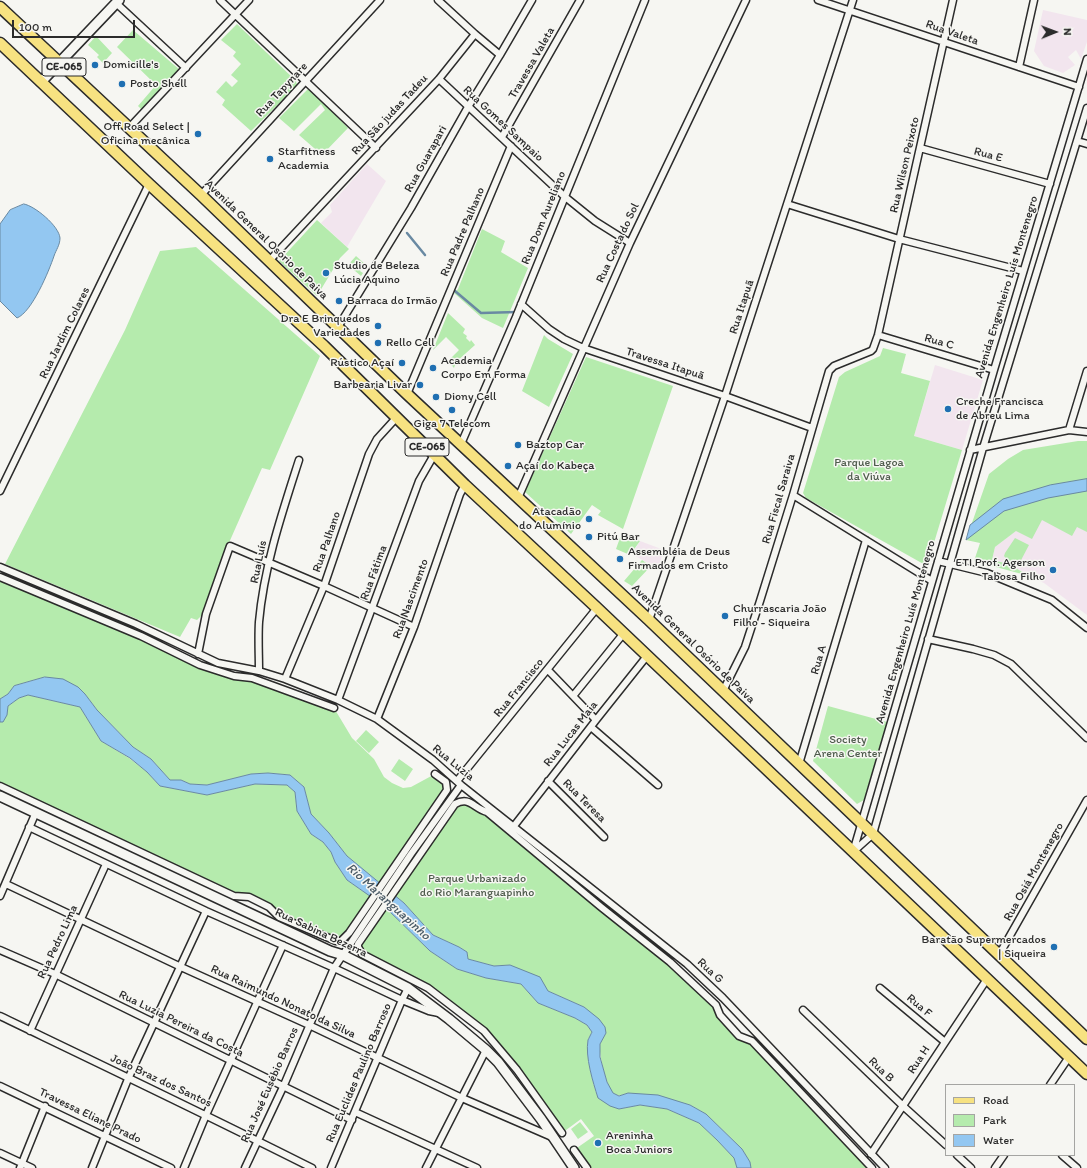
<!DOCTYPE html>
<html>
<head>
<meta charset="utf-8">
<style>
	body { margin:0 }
	#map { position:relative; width:1087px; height:1168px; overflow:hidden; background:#f6f6f2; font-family:Itim,sans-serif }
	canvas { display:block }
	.legend { position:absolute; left:945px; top:1084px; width:130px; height:72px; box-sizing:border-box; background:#f6f6f2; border:1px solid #a5a5a2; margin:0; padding:5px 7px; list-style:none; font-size:12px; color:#2b2b2b }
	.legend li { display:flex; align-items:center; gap:8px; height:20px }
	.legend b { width:20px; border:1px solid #a5a5a2 }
	.north { position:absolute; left:1035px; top:12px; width:40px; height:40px; -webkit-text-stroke:3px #f6f6f2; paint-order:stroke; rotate:89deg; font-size:11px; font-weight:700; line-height:16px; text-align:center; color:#2b2b2b }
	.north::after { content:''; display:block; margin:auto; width:14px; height:18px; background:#2b2b2b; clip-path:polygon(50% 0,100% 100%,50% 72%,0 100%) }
	.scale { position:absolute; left:12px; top:20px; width:123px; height:18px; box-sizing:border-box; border:2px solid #2b2b2b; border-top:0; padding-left:5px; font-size:12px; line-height:14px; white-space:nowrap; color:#2b2b2b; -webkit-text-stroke:3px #f6f6f2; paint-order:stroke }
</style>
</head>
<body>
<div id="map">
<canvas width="1087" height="1168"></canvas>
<ul class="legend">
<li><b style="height:5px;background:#f7e281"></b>Road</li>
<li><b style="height:11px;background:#b5ebad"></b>Park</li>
<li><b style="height:11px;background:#93c7f1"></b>Water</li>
</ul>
<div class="north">N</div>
<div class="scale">100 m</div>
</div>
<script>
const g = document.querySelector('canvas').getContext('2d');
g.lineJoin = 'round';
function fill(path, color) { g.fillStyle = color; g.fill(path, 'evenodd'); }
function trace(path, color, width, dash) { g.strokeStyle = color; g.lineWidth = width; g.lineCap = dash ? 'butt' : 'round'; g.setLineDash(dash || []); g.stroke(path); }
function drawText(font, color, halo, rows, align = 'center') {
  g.font = font + ' Itim,sans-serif'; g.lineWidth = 3; g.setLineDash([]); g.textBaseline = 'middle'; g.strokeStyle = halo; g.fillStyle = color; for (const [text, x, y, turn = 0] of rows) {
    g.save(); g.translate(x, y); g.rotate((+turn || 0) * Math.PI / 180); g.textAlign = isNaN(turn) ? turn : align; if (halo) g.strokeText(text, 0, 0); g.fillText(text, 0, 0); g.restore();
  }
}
const built = new Path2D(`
	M1043 10 1087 20V42L1081 59 1076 50 1068 57 1075 65 1063 73 1044 66 1034 51Z
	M367 164 386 181 347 247 321 223 332 212 330 205Z
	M935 365 983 380 962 450 914 436Z
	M1045 518 1087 520V615L1044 583 1029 576 1009 564 992 560 995 547 1021 527Z
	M640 541 664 550 658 569 632 554Z`);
const green = new Path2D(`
	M237 24 295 80 297 84 295 88 251 131 222 105 225 100 216 92 226 81 232 87 238 81 231 75 241 64 233 56 236 52 221 40Z
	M133 30 180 70 142 110 138 106 156 85 117 47Z
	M96 36 112 53 103 63 97 57 99 55 88 45Z
	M309 88 348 128 322 155 299 135 325 110 321 104 294 131 279 118Z
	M317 220 349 249 340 258 317 296 279 261Z
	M482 229 505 241 501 252 528 268 503 328 482 318 454 293 458 289Z
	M196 247 320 356 270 470 262 468 228 545 206 611 197 620 191 618 180 637 5 564 125 330 160 251Z
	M356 256 365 264 360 271 363 273 361 276 348 265Z
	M448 313 465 329 463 333 467 336 466 338 470 342 471 340 475 345 456 362 454 368 448 361 459 350 446 337 433 350Z
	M544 335 548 339 573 354 549 407 522 391Z
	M883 348 906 354 901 373 930 381 914 436 962 450 927 566 806 498 803 493 839 377 845 372 880 356Z
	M586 357 673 386 623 529 598 515 601 511 592 505 571 534 525 492Z
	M1078 441H1087V532L1077 527 1072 536 1042 520 1032 539 1016 531 995 547 992 560 1009 564 1029 576 974 561 980 543 966 540 989 474 1008 459 1023 450Z
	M621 535 640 541 630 555 616 549Z
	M1015 538 1029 545 1019 564 1008 561 1004 556 1005 553Z
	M642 560 651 566 632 586 624 581Z
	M0 577 200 665 252 678 334 708 352 738 374 759 384 777 392 783 403 788 411 787 435 774 447 786 382 885 347 856 329 833 311 814 304 787 290 775 268 773 251 774 207 785 190 784 181 780H170L151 759 133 747 97 710 85 694 45 677 14 686 8 694 0 699Z
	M28 695 80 707 101 741 129 758 147 772 160 786 207 795 255 784 287 785 295 792 297 811 311 834 323 842 331 852 335 862 347 880 361 890 373 897 341 941 279 917 250 897 234 896 0 786V722L3 721 8 706 19 698Z
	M828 706 887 722 864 800 857 804 813 761Z
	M366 730 379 742 369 753 356 741Z
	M399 759 413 769 405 781 391 771Z
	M461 801 487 812 693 983 739 1036 752 1041 872 1168H751L750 1162 742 1149 706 1114 690 1105 628 1093C623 1095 618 1097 613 1093 607 1088 598 1052 600 1044 601 1041 604 1036 606 1033L584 1007 548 991 510 965 494 966 468 959 467 952 459 947 433 935 404 903 393 894Z
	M384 906 430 951 457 969 486 978 521 984 538 1003 575 1018 587 1025 592 1032C591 1034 589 1038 588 1040 585 1057 593 1082 598 1098L619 1109 640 1105 667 1109 699 1123 717 1140 734 1158 737 1168H587L574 1150 594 1136 581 1119 562 1133 494 1042 435 993 362 954 358 944Z
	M580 1122 588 1132 578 1139 571 1129Z`);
const water = new Path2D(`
	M24 204C35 206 59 226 60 238 60 245 56 250 54 256 49 271 32 312 17 318L0 301V224L10 210Z
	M1087 479V491L1048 498 1004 511 966 540 970 525 1003 499 1050 485Z
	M45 677 63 679 78 687 85 694 97 710 133 747 151 759 170 780H181L190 784 207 785 251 774 268 773 290 775 304 787 311 814 329 833 347 856 404 903 433 935 459 947 467 952 468 959 494 966 510 965 540 977 548 991 584 1007 599 1019 605 1027 606 1033 600 1044V1057L607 1082 613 1093 619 1096 628 1093 658 1095 690 1105 706 1114 742 1149 750 1162 751 1168H737L734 1158 717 1140 699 1123 667 1109 640 1105 619 1109 610 1106 598 1098C593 1082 585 1057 588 1040 589 1038 591 1034 592 1032L587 1025 575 1018 538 1003 521 984 486 978 457 969 430 951 384 906 347 880 335 862 331 852 323 842 311 834 297 811 295 792 287 785 255 784 207 795 160 786 147 772 130 758 101 741 80 707 28 695 19 698 8 706 7 715 3 722H0V699L8 694 14 686Z`);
const stream = new Path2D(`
	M407 233 425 255
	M455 291 481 313 517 312`);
const street = new Path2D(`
	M220 0 376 148
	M438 0 475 34 500 55
	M818 0 1079 87
	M116 3 186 68
	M1019 67 1034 0
	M439 79 564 196 595 221 630 243
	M129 128 249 0
	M502 137 580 0
	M1077 141 1087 144
	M920 148 1050 184
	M201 195 380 0
	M787 204 899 239 1023 271
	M269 261 439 79 475 34
	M521 304 549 329 564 339 583 348 725 396 812 428
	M338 327 411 208 468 107 500 55 532 0
	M878 335 994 370
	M407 394 511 146
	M1069 430 1087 371
	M461 444 516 317 645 0
	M970 450 1069 430 1087 432
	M0 491 149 184
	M793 495 932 581
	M518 498 630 243 746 0
	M938 561 987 573 1052 600 1087 628
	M0 567 136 624 218 663 259 671 285 679 338 700 377 719 433 760 461 785 687 964 723 998 885 1168
	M0 577 141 636 200 665 234 676 252 678 334 708
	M649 620 725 396 853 0
	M928 639 973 649 994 655 1011 664 1087 738
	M198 654 206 614 230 546 324 586 414 627
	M548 670 596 720
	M259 671C259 655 258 638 259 622 264 566 282 513 299 460
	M285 679 324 586 369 454 377 439 397 417
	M723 691 745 647 760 601 793 495 829 371 834 366 871 351 873 349 878 335 953 0
	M573 696 624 633
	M338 700 419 481 434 455
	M377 719 414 627 460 494 465 485
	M591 727 658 785
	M799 764 866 540
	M457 781 597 608
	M548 781 604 837
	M0 786 234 896 249 897 269 907 279 917 336 941H341L349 933 447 790 446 782 435 774
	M514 826 596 720 647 656
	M29 827 206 911 334 968 402 1000 429 1011 439 1013
	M854 851 873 834 983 448 1087 108
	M853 852 994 370 1087 59
	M6 884 181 967 309 1025 462 1098 552 1137
	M0 896 36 812
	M0 950 55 974 352 1120
	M999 955 1087 800
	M880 988 945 1042
	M803 1010 903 1106 946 1145
	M0 1016C104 1066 209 1116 312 1168
	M30 1031 106 864
	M1050 1085 1069 1057
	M0 1086 171 1168
	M355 1112 477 1168
	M562 1133 517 1070 484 1031 428 988 362 954 358 947V944L455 804C470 796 473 808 487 812L601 907 670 962 716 1005 720 1015 739 1036 752 1041 872 1168
	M574 1150 587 1168
	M0 1153 32 1168
	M871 1154 987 979
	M957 1155 971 1168
	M1062 1155 1077 1168
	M20 1168 45 1106
	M92 1168 128 1079 206 911
	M184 1168 206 1115 283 945
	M245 1168 284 1085 334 968 411 854 461 785
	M331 1168 402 1000 408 988
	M426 1168 486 1050
	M995 1168 1004 1155`);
const secondary = new Path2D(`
	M41 82 119 0
	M0 796 330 951 343 955 408 988 449 1019 486 1050 498 1062 541 1119 574 1168`);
const primary = new Path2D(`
	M0 7 201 195 407 394 649 620 1087 1039
	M0 43 149 184 324 346 465 485 597 608 1087 1074`);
const markers = [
	[95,65,4,"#1f6fb2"],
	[122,84,4,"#1f6fb2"],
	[198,134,4,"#1f6fb2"],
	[270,159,4,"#1f6fb2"],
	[326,273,4,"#1f6fb2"],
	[339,301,4,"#1f6fb2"],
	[378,326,4,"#1f6fb2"],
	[378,343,4,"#1f6fb2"],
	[402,363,4,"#1f6fb2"],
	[433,368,4,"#1f6fb2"],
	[420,385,4,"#1f6fb2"],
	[436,397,4,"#1f6fb2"],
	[948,409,4,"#1f6fb2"],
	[452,410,4,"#1f6fb2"],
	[518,445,4,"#1f6fb2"],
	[508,466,4,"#1f6fb2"],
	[589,519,4,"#1f6fb2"],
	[589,537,4,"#1f6fb2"],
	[620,559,4,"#1f6fb2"],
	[1053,570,4,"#1f6fb2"],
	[725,616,4,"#1f6fb2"],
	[1054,947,4,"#1f6fb2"],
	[598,1143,4,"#1f6fb2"]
];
const shields = [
	[64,67,44],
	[427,447,44]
];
const shieldNames = [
	["CE-065",64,67],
	["CE-065",427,447]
];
const streetNames = [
	["Rua Valeta",952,33,19],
	["Travessa Valeta",532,63,-60],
	["Rua Tapynare",282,90,-47],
	["Rua São judas Tadeu",390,115,-47],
	["Rua Gomes Sampaio",503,124,43],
	["Rua E",988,155,15],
	["Rua Guarapari",426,159,-61],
	["Rua Wilson Peixoto",905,165,-77],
	["Rua Dom Aureliano",544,218,-68],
	["Rua Padre Palhano",463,232,-67],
	["Avenida General Osório de Paiva",266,240,44],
	["Rua Costa do Sol",618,243,-65],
	["Avenida Engenheiro Luís Montenegro",1007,287,-73],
	["Rua Itapuã",742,307,-72],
	["Rua Jardim Colares",65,333,-64],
	["Rua C",939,342,16],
	["Travessa Itapuã",665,364,18],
	["Rua Fiscal Saraiva",779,499,-74],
	["Rua Palhano",327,542,-71],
	["Rua Luís",259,562,-78],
	["Rua Fátima",374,573,-70],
	["Rua Nascimento",411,599,-70],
	["Avenida Engenheiro Luís Montenegro",906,632,-74],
	["Avenida General Osório de Paiva",693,644,44],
	["Rua A",819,660,-74],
	["Rua Francisco",519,688,-51],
	["Rua Lucas Maia",571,734,-52],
	["Rua Luzia",453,763,39],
	["Rua Teresa",584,801,45],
	["Rua Osiá Montenegro",1034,872,-61],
	["Rua Sabina Bezerra",321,933,25],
	["Rua Pedro Lima",58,942,-65],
	["Rua G",710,971,43],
	["Rua Raimundo Nonato da Silva",283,1002,25],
	["Rua F",919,1006,40],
	["Rua Luzia Pereira da Costa",181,1024,26],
	["Rua H",919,1060,-57],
	["Rua B",881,1070,44],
	["Rua Euclides Paulino Barroso",359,1073,-67],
	["João Braz dos Santos",161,1081,25],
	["Rua José Eusébio Barros",270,1085,-66],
	["Travessa Eliane Prado",90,1116,26]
];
const poiNames = [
	["Domicille's",103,65],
	["Posto Shell",130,84],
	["Off Road Select |",190,127,"right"],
	["Oficina mecânica",190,141,"right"],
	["Starfitness",278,152],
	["Academia",278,166],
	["Studio de Beleza",334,266],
	["Lúcia Aquino",334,280],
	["Barraca do Irmão",347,301],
	["Dra E Brinquedos",370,319,"right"],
	["Variedades",370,333,"right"],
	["Rello Cell",386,343],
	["Academia",441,361],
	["Corpo Em Forma",441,375],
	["Rústico Açaí",394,363,"right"],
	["Barbearia Livar",412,385,"right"],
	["Diony Cell",444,397],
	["Creche Francisca",956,402],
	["de Abreu Lima",956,416],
	["Giga 7 Telecom",452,424,"center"],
	["Baztop Car",526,445],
	["Açaí do Kabeça",516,466],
	["Atacadão",581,512,"right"],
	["do Alumínio",581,526,"right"],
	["Pitú Bar",597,537],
	["Assembléia de Deus",628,552],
	["Firmados em Cristo",628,566],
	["ETI Prof. Agerson",1045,563,"right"],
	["Tabosa Filho",1045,577,"right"],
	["Churrascaria João",733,609],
	["Filho - Siqueira",733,623],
	["Baratão Supermercados",1046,940,"right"],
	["| Siqueira",1046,954,"right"],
	["Areninha",606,1136],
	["Boca Juniors",606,1150]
];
const parkNames = [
	["Parque Lagoa",869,463],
	["da Viúva",869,477],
	["Society",848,740],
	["Arena Center",848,754],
	["Parque Urbanizado",477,879],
	["do Rio Maranguapinho",477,893]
];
const waterNames = [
	["Rio Maranguapinho",388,902,42]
];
fill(built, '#f2e5ee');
fill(green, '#b5ebad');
fill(water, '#93c7f1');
trace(water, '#6989a2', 1);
trace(stream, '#6989a2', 2.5);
trace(street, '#2b2b2b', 9);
trace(secondary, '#2b2b2b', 12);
trace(primary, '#2b2b2b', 13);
trace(street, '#f6f6f2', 6);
trace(secondary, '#f6f6f2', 9);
trace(primary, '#f7e281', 10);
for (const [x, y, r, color] of markers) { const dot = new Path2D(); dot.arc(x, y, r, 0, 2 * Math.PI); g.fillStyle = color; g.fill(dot); trace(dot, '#f6f6f2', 1.5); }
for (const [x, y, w] of shields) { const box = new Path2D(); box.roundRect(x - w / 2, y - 9, w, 18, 3); g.fillStyle = '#f6f6f2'; g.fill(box); trace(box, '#2b2b2b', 1); }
drawText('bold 11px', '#2b2b2b', null, shieldNames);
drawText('12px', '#2b2b2b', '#f6f6f2', streetNames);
drawText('12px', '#2b2b2b', '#f6f6f2', poiNames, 'left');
drawText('12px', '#4e5b4c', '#f6f6f2', parkNames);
drawText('italic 13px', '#4a5a66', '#f6f6f2', waterNames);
</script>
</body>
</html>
